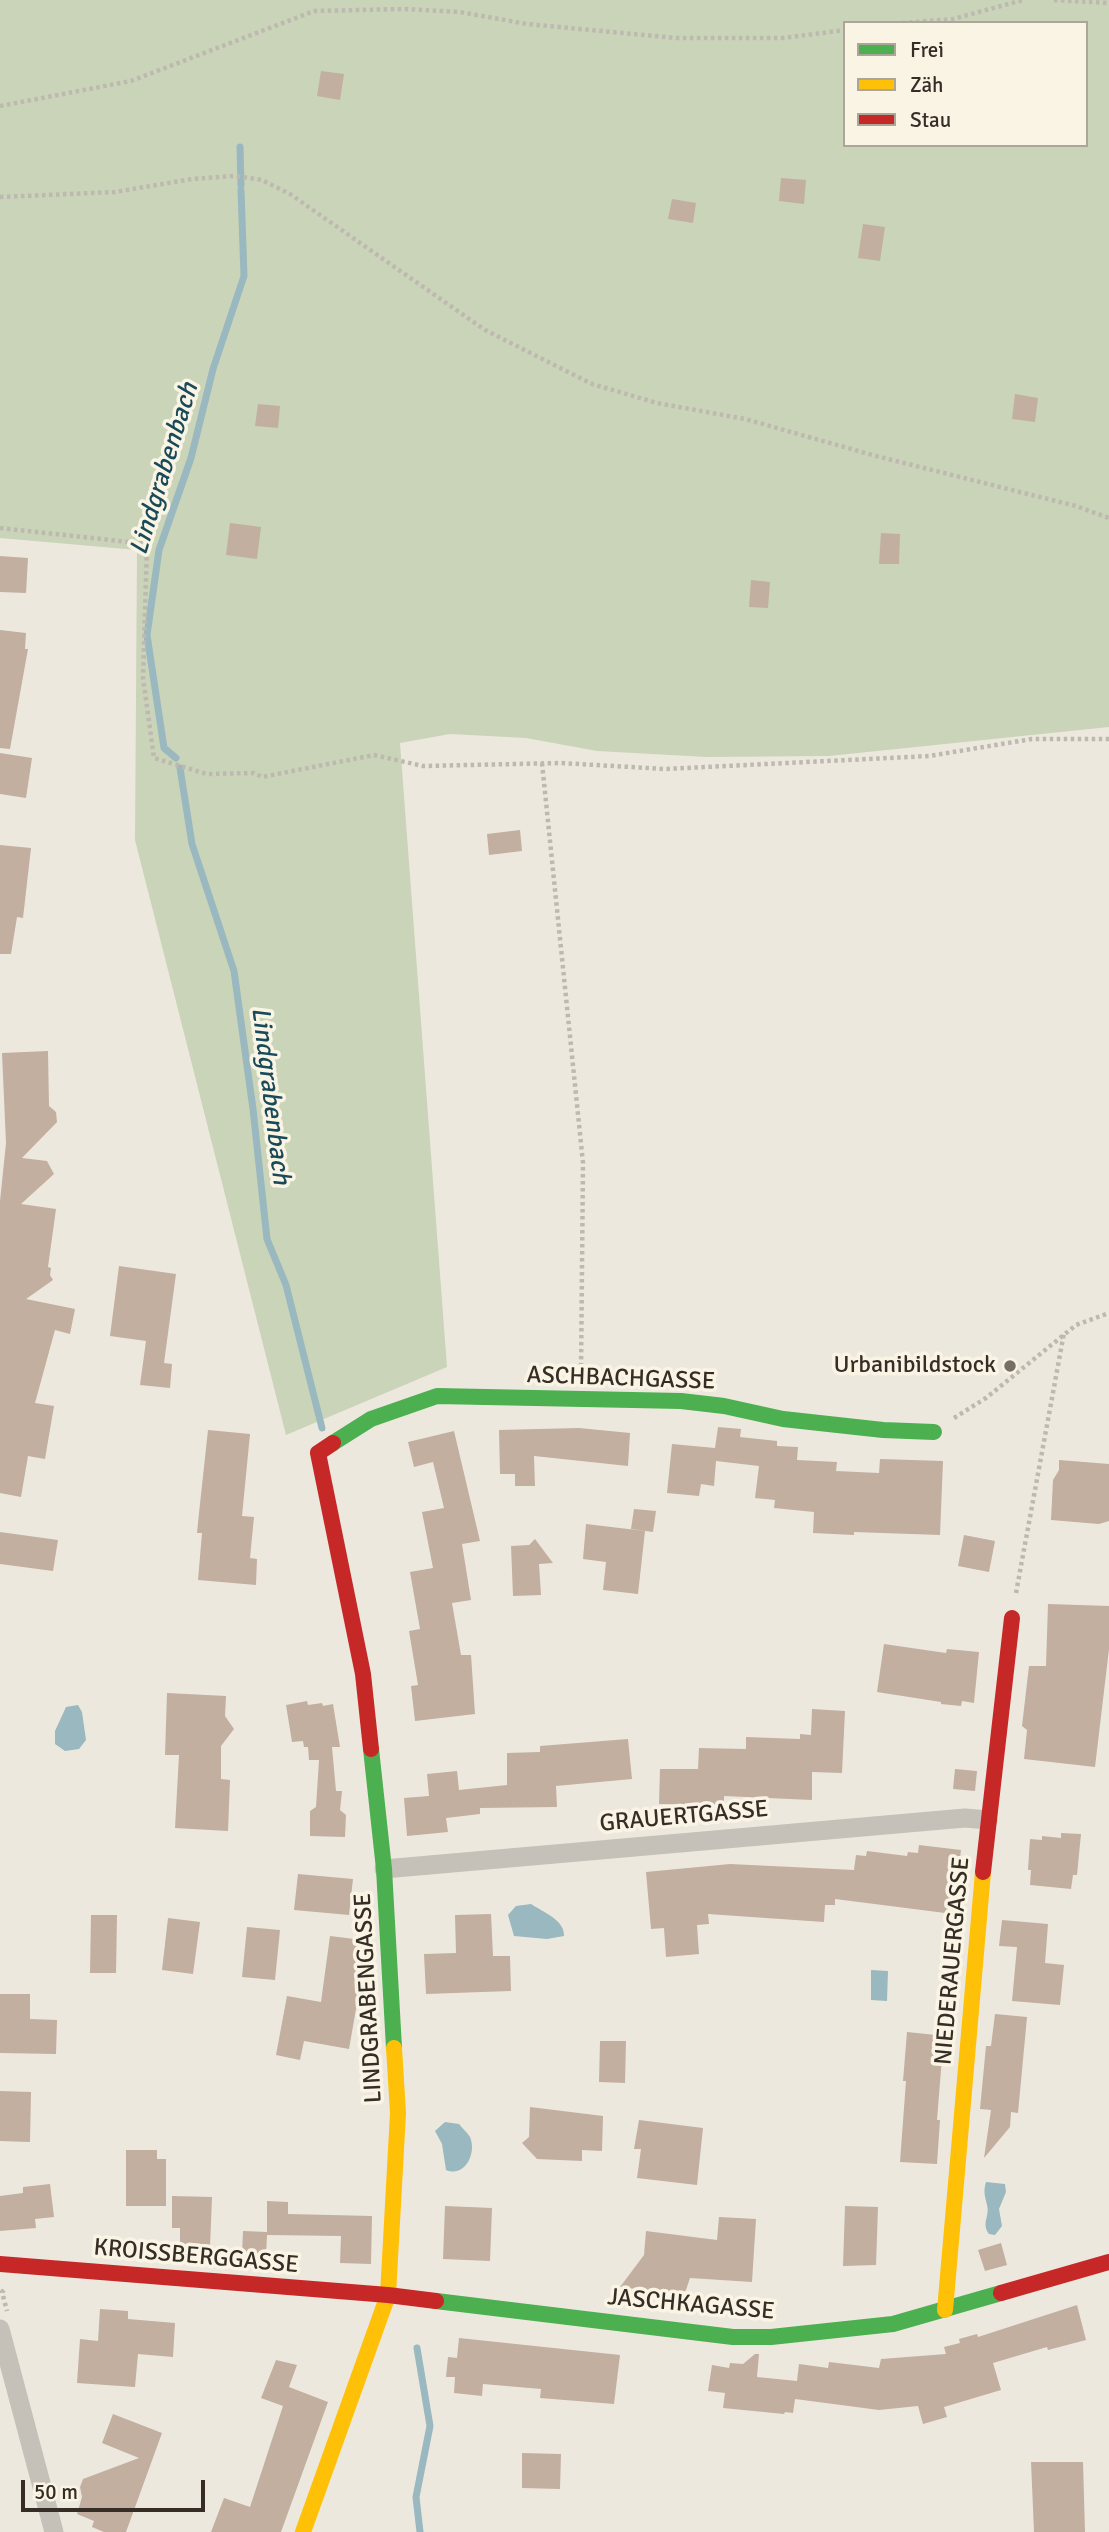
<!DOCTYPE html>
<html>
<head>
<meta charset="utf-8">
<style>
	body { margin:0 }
	#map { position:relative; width:1109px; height:2532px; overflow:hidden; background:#ede8de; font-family:Signika,sans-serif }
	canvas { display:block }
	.legend { position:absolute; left:843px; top:21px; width:245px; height:126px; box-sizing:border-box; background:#faf4e5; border:2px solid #aca599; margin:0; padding:9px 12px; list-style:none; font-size:21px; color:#362e26 }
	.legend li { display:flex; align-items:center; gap:14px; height:35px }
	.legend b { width:35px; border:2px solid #aca599 }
	.scale { position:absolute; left:21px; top:2480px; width:184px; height:32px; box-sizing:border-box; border:4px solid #362e26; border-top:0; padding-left:9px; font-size:21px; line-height:24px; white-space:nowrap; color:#362e26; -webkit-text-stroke:5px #faf4e5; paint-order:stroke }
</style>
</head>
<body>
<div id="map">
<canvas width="1109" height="2532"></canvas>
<ul class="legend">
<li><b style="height:9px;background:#4caf50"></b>Frei</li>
<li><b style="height:9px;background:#ffc107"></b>Zäh</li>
<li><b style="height:9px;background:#c62828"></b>Stau</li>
</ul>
<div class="scale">50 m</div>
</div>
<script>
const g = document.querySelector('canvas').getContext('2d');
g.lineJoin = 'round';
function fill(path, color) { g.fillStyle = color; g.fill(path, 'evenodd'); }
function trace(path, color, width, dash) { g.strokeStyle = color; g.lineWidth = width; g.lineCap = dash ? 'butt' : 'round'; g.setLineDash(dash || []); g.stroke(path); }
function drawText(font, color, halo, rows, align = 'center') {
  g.font = font + ' Signika,sans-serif'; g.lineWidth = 7; g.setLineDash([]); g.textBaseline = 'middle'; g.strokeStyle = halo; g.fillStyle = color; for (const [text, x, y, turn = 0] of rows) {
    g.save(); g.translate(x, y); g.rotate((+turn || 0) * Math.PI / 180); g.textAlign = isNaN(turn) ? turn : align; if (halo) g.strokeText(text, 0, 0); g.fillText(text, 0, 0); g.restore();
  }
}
const green = new Path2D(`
	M0 0H1109V727L829 756 707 757 597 751 526 738 450 734 400 743 447 1367 286 1435 135 840 137 550 0 538ZM845 23H1086V145H845Z`);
const water = new Path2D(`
	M78 1705 82 1712 86 1740 79 1749 65 1751 55 1744V1731L66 1707Z
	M531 1904C543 1912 565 1920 564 1936L547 1939 514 1936 508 1915 516 1906Z
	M871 1970 888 1971 887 2001 871 2000Z
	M445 2122 459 2124C462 2128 467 2132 470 2137 477 2153 465 2178 446 2170L442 2144 435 2131Z
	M986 2182 1005 2184 1006 2192 999 2209 1002 2226 995 2235 989 2234C981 2223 990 2217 987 2205 985 2196 983 2192 986 2182Z`);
const stream = new Path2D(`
	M240 147 241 185
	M176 758 164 748 147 635 159 550 191 458 213 369 244 276 241 190
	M180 768 192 844 234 971 253 1109 267 1239 286 1285 322 1428
	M417 2348 430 2426 416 2497 420 2532`);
const building = new Path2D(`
	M321 71 344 74 340 100 317 96Z
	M781 178 806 180 804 204 779 201Z
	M672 199 696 203 693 223 668 219Z
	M863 224 885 227 880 261 858 258Z
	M1015 394 1038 398 1035 422 1012 419Z
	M258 404 280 406 278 428 255 426Z
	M230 523 261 527 257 559 226 555Z
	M881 533 900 534 899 564H879Z
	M0 556 28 558 26 593 0 592Z
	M751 580 770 582 768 608 749 607Z
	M0 630 26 633 25 649H28L10 749 0 748Z
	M0 753 32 758 26 798 0 794Z
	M520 830 522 851 489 855 487 834Z
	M0 845 31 848 23 918 17 917 11 954H0Z
	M48 1051 49 1106 56 1112 57 1122 22 1158 47 1161 54 1174 21 1204 56 1209 48 1267 51 1268 50 1275 53 1280 26 1299 75 1309 70 1334 55 1330 35 1403 54 1406 45 1459 28 1456 21 1497 0 1493V1201L6 1143 2 1053Z
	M119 1266 176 1274 164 1363 172 1364 170 1388 140 1385 146 1341 110 1336Z
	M718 1427 741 1429 740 1437 777 1441V1446L798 1447 797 1460 837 1462 836 1471 879 1473 880 1459 943 1461 940 1535 854 1532V1535L813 1533 814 1512 774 1508 775 1500 755 1498 759 1466 716 1461 714 1486 701 1484 699 1496 667 1493 672 1444 715 1448Z
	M579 1428 630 1433 628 1466 534 1456 535 1486H515V1474H500L499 1430Z
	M208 1430 250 1434 242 1516 254 1517 250 1558 257 1559 256 1585 198 1580 202 1533H197L199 1513Z
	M454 1431 480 1541 462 1544 471 1600 452 1603 461 1655H471L475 1714 415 1721 411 1686 418 1685 409 1631 420 1629 410 1572 433 1568 422 1512 444 1508 433 1462 414 1467 408 1442Z
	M1059 1460 1109 1464V1521L1099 1524 1051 1520 1053 1480 1059 1470Z
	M634 1509 656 1511 653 1532 631 1529Z
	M586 1524 645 1531 638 1594 603 1590 606 1562 583 1559Z
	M0 1532 58 1540 53 1571 0 1564Z
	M964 1535 995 1541 989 1572 958 1566Z
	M535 1539 553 1563 539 1564 541 1595 513 1596 511 1546 529 1545Z
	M1048 1604 1109 1606V1649L1095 1767 1024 1759 1027 1730 1022 1726 1029 1666H1046Z
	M884 1644 946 1653 947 1649 979 1652 974 1703 962 1701 961 1706 941 1704V1702L877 1692Z
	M167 1693 226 1696 225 1716 234 1729 221 1746V1779L230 1780 228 1831 175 1828 179 1755H165Z
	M307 1701 308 1705 322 1703 323 1706 333 1704 340 1747H332L336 1791H342L340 1810 346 1815 345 1837 310 1836V1811L316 1807 319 1760H309L308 1747H304L303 1741 292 1742 286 1705Z
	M812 1709 845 1711 842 1773 812 1772V1800L724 1796V1805L659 1804 660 1769H698L699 1748 746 1749V1737L800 1739V1734L811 1735Z
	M628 1739 632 1779 556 1786 557 1807 480 1808V1814L446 1818 448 1832 407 1836 404 1798 429 1796 427 1774 457 1771 459 1790 507 1785V1753L540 1752V1746Z
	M955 1769 977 1771 975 1791 953 1789Z
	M1061 1833 1081 1834 1077 1875H1073L1071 1889 1030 1885 1031 1870H1028L1030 1839 1042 1840V1836L1061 1838Z
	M919 1845 961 1850 953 1914 835 1899V1905H825L824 1922 708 1914 709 1924 697 1925 699 1954 666 1957 664 1928 651 1929 646 1872 730 1864 854 1870 856 1855 866 1856 867 1851 907 1856 908 1852 918 1853Z
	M298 1874 353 1879 349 1915 294 1910Z
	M491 1914 493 1956H510L511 1991 426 1994 424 1954 456 1953 455 1915Z
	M91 1915H117L116 1973H90Z
	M168 1918 200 1922 193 1974 162 1970Z
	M1002 1920 1048 1924 1045 1963 1064 1965 1060 2005 1012 2001 1017 1947 999 1946Z
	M247 1927 280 1930 275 1980 242 1977Z
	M330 1936 363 1940 356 2009 349 2049 304 2041 300 2060 276 2055 287 1996 321 2002Z
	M0 1994H30V2019L57 2020 56 2054 0 2053Z
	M995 2014 1027 2017 1018 2113 1011 2112 1010 2127 984 2158 991 2110 980 2109 986 2046H991Z
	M907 2032 936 2035 935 2044 943 2045 937 2120H940L937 2164 900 2162 906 2081H903Z
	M600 2041H626L625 2083 599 2082Z
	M0 2091 31 2092 30 2142 0 2141Z
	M530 2107 603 2116 602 2151 582 2150V2161L537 2159 522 2143 529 2137Z
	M639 2120 703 2128 697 2185 637 2178 641 2149H634Z
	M126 2150H157V2159H166V2206H126Z
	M50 2184 54 2217 35 2219 36 2228 0 2231V2196L23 2193V2187Z
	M172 2196 212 2197 210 2247 180 2246V2228H172Z
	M267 2201 288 2202V2214L372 2216 371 2264 340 2263 341 2236 267 2235 266 2256 242 2255 243 2231 267 2232Z
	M445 2206 492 2208 490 2261 443 2259Z
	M845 2206 878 2207 876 2265 843 2266Z
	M719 2217 756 2219 752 2282 690 2278 686 2290 678 2297 643 2293 644 2290 620 2287 644 2255 646 2231 717 2240Z
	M1001 2243 1007 2265 985 2271 978 2250Z
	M1077 2305 1086 2340 1048 2350 1047 2347 993 2363 1001 2390 944 2407 947 2417 923 2424 918 2406 879 2410 795 2399 793 2413 785 2412 784 2414 723 2408 725 2393 708 2391 712 2365 729 2368 730 2363 743 2364 755 2354H759L757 2377 797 2381 799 2364 828 2368 829 2362 879 2368 881 2359 946 2354 944 2347 960 2343 959 2339 977 2334 978 2337Z
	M100 2309 128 2311V2319L175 2323 173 2357 138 2354 135 2387 77 2383 80 2339 98 2341Z
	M459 2338 620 2355 614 2404 540 2398 541 2389 483 2384 482 2396 454 2393 455 2377H446L448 2357 457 2358Z
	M276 2360 297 2365 289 2387 328 2402 281 2532H211L224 2498 250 2507 283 2406 261 2398Z
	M113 2414 162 2433 126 2532H104L92 2527 94 2521 77 2514 82 2497 80 2487 83 2479 139 2458 102 2443Z
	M522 2453 561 2454 560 2489 522 2488Z
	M1031 2462H1083L1085 2532H1034Z`);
const path = new Path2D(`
	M1054 0 1109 3
	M902 23 953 19 1023 0
	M0 106 131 81 314 11 404 9 460 12 527 24 676 38H783L845 30
	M0 197 115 192 192 179 235 176 262 180 290 194 485 330 592 384 657 403 745 419 876 456 1076 506 1109 518
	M0 528 147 544 143 678 154 758 207 774 254 773 262 777 374 755 423 766 561 763 665 769 929 756 1032 739H1109
	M542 763 583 1163 581 1373
	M954 1418 986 1398 1076 1325 1109 1313
	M1016 1593 1064 1333
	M4 2290 2 2292 7 2311`);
const street = new Path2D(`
	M384 1869 965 1818 988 1820
	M0 2329 54 2532`);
const fast = new Path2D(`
	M333 1443 371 1419 437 1396 681 1401 724 1406 783 1419 883 1430 934 1432
	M371 1749 384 1869 394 2048
	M436 2301 733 2337H771L893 2324 1001 2293`);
const slow = new Path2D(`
	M945 2310 983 1872
	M303 2532 388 2295 398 2113 394 2048`);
const jam = new Path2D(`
	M333 1443 318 1453 363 1674 371 1749
	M983 1872 1012 1618
	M0 2264 388 2295 436 2301
	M1001 2293 1109 2262`);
const markers = [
	[1010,1366,7,"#766f66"]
];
const poiNames = [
	["Urbanibildstock",996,1366]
];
const streetNames = [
	["ASCHBACHGASSE",621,1379,2],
	["GRAUERTGASSE",684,1817,-5],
	["NIEDERAUERGASSE",953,1961,-85],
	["LINDGRABENGASSE",369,1998,-93],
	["KROISSBERGGASSE",196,2257,5],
	["JASCHKAGASSE",691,2305,5]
];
const waterNames = [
	["Lindgrabenbach",165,469,-73],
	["Lindgrabenbach",270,1096,83]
];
fill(green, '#cad4b8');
fill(water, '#9ab8bf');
trace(stream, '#9ab8bf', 7);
fill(building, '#c2af9f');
trace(path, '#beb9b0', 4.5, [3.5, 3.5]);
trace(street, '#c5c0b8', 19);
trace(fast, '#4caf50', 16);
trace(slow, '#ffc107', 16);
trace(jam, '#c62828', 16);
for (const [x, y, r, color] of markers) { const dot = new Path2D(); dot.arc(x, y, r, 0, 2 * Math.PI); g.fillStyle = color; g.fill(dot); trace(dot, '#faf4e5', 2.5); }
drawText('24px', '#362e26', '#faf4e5', poiNames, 'right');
drawText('24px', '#362e26', '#faf4e5', streetNames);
drawText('italic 26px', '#194a5a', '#faf4e5', waterNames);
</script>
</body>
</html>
